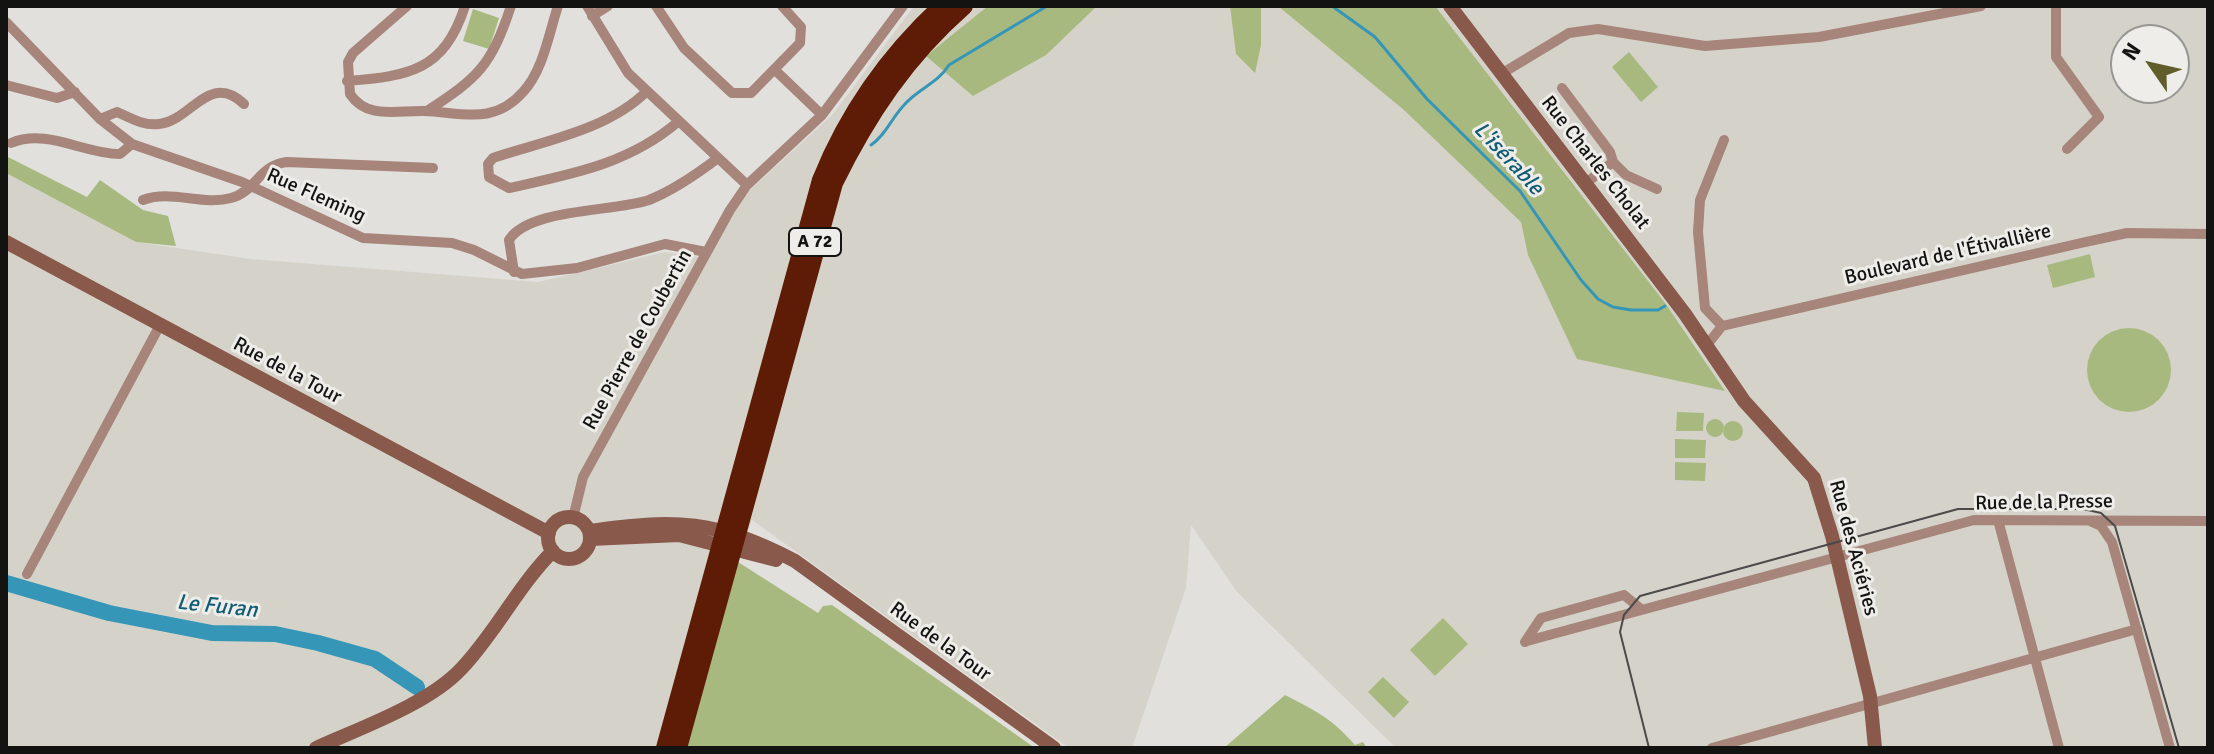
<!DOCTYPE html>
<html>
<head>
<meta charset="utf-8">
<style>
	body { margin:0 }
	#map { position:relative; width:2214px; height:754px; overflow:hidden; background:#e1e0dd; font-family:Signika,sans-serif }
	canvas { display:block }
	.frame { position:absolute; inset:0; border:8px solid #131312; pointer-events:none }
	.north { position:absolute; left:2110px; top:24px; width:80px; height:80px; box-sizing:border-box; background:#eeedea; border:2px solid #969694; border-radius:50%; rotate:304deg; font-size:22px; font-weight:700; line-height:32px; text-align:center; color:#131312 }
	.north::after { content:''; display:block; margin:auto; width:28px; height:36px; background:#615d2a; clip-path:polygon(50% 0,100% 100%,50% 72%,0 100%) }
</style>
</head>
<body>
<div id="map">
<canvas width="2214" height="754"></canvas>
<div class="frame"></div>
<div class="north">N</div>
</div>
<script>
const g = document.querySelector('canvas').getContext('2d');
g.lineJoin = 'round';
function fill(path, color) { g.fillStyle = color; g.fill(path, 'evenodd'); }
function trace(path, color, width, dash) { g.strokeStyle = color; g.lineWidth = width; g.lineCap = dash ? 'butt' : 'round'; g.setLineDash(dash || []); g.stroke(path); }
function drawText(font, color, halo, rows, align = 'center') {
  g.font = font + ' Signika,sans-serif'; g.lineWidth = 6; g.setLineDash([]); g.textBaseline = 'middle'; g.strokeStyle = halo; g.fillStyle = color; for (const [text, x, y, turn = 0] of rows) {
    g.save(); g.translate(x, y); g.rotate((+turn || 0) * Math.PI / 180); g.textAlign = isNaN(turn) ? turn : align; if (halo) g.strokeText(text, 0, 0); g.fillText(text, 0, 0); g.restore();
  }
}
const built = new Path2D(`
	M914 6H2208V748H1396L1237 592 1191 525 1186 588 1132 748H1069L752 520 674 748H6V173L136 242 251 259 538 282 665 252 698 257 752 188 833 114ZM2126 40H2174V88H2126Z`);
const green = new Path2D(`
	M988 6H1105H1097L1046 55 973 96 926 56Z
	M1230 6H1261V45L1255 73 1236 54Z
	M1278 6H1435L1665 303 1725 391 1577 359 1528 255 1521 222 1404 110Z
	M473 9 499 18 489 49 463 41Z
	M1629 52 1658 87 1641 102 1612 67Z
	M6 156 87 197 100 180 143 210 168 216 176 246 136 242 6 173Z
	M2090 254 2095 277 2053 288 2047 265Z
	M2087 370a42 42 0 1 1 84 0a42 42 0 1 1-84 0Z
	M1677 412 1704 413 1703 431H1676Z
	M1706 428a9 9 0 1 1 18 0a9 9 0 1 1-18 0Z
	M1723 431a10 10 0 1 1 20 0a10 10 0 1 1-20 0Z
	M1675 439 1706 440 1705 458H1675Z
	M1675 462 1706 463 1705 481 1675 480Z
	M738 562 818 613 823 606 832 605 1035 748H687Z
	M1443 618 1468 644 1435 676 1410 650Z
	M1383 677 1409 702 1394 718 1368 692Z
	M1285 695C1320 713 1332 719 1355 745L1363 742 1367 748H1224Z`);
const stream = new Path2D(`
	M1332 6 1375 37 1427 99 1520 191 1581 280 1598 299 1613 307 1631 310H1658L1665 306
	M871 145C886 135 892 117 905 104 918 89 938 83 949 65L1047 6`);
const river = new Path2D(`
	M6 583 109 613 212 633 275 634 318 643 375 659 417 687`);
const street = new Path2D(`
	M407 6 353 53 348 62 350 94C367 120 398 110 424 111 461 112 493 126 523 92 543 71 549 33 558 6
	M587 6 628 73 747 185
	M656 6 684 48 732 93H751L800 43 801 27 782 6
	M2056 6V57L2099 117 2067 149
	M592 16 608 6
	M6 22 100 119 132 144 242 182 363 238 452 243 474 250 522 274 577 268 665 244 706 252
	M775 70 822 115
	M1501 74 1569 33 1598 29 1705 46 1819 37 1981 6
	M347 81C409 76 444 71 465 6
	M6 85 57 98 75 92
	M1562 88 1610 152 1613 162 1586 183
	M647 91C608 130 544 141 493 158L488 164 489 177 509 188C572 174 629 164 679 121
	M427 111C479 77 491 66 511 6
	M100 119 117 112C130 118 144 126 159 124 191 121 209 71 244 104
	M11 143C47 128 84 154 120 154L132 144
	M1613 162 1626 175 1657 189
	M143 200C171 189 202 206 231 198 257 191 257 166 287 162L433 168
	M514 272 509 240C529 208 614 212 649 200 674 190 697 174 718 158
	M1705 308 1698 232 1700 200 1724 140
	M1705 308 1722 326
	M1707 345 1722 326 2081 243 2127 233 2208 234
	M573 518 583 477 730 210 747 185 822 115 903 6
	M1998 520 2059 748
	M2092 522 2101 526 2112 542 2170 748
	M27 574 160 325
	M1527 641 1974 520 2208 521
	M1525 642 1541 618 1624 595 1641 609
	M1712 748 2137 629`);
const secondary = new Path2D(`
	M1450 6 1685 314 1744 401 1814 478 1832 536 1870 696 1875 748
	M6 242 549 533
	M548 538a21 21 0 1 1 42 0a21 21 0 1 1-42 0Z
	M589 531C675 519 716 519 795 561L1054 748
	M590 539 679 535 776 560
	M316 748C360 728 429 704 462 668 496 632 518 586 553 551`);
const highway = new Path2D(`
	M665 748 821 180C848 113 889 55 942 6
	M678 748 834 183C868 114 906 57 964 6`);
const tram = new Path2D(`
	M1649 748 1620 632 1624 615 1640 596 1958 509H2083L2101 513 2115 526 2179 748`);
const shields = [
	[815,242,52]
];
const shieldNames = [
	["A 72",815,242]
];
const streetNames = [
	["Rue Charles Cholat",1595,163,52],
	["Rue Fleming",316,196,24],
	["Boulevard de l'Étivallière",1948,255,-13],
	["Rue Pierre de Coubertin",638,340,-61],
	["Rue de la Tour",287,371,28],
	["Rue de la Presse",2044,503,-1],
	["Rue des Aciéries",1853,548,75],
	["Rue de la Tour",940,642,36]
];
const waterNames = [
	["L'isérable",1508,159,47],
	["Le Furan",217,607,6]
];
fill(built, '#d5d3c9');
fill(green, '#a8b980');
trace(stream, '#3596b7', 3);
trace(river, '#3596b7', 16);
trace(street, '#a7857b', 10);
trace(secondary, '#89594b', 14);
trace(highway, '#5e1c07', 18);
trace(tram, '#4b4a49', 2);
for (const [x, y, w] of shields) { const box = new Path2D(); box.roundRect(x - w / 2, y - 14, w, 28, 6); g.fillStyle = '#eeedea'; g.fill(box); trace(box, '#131312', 2); }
drawText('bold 18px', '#131312', null, shieldNames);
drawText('20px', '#131312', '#eeedea', streetNames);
drawText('italic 22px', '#105c74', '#eeedea', waterNames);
</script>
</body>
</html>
